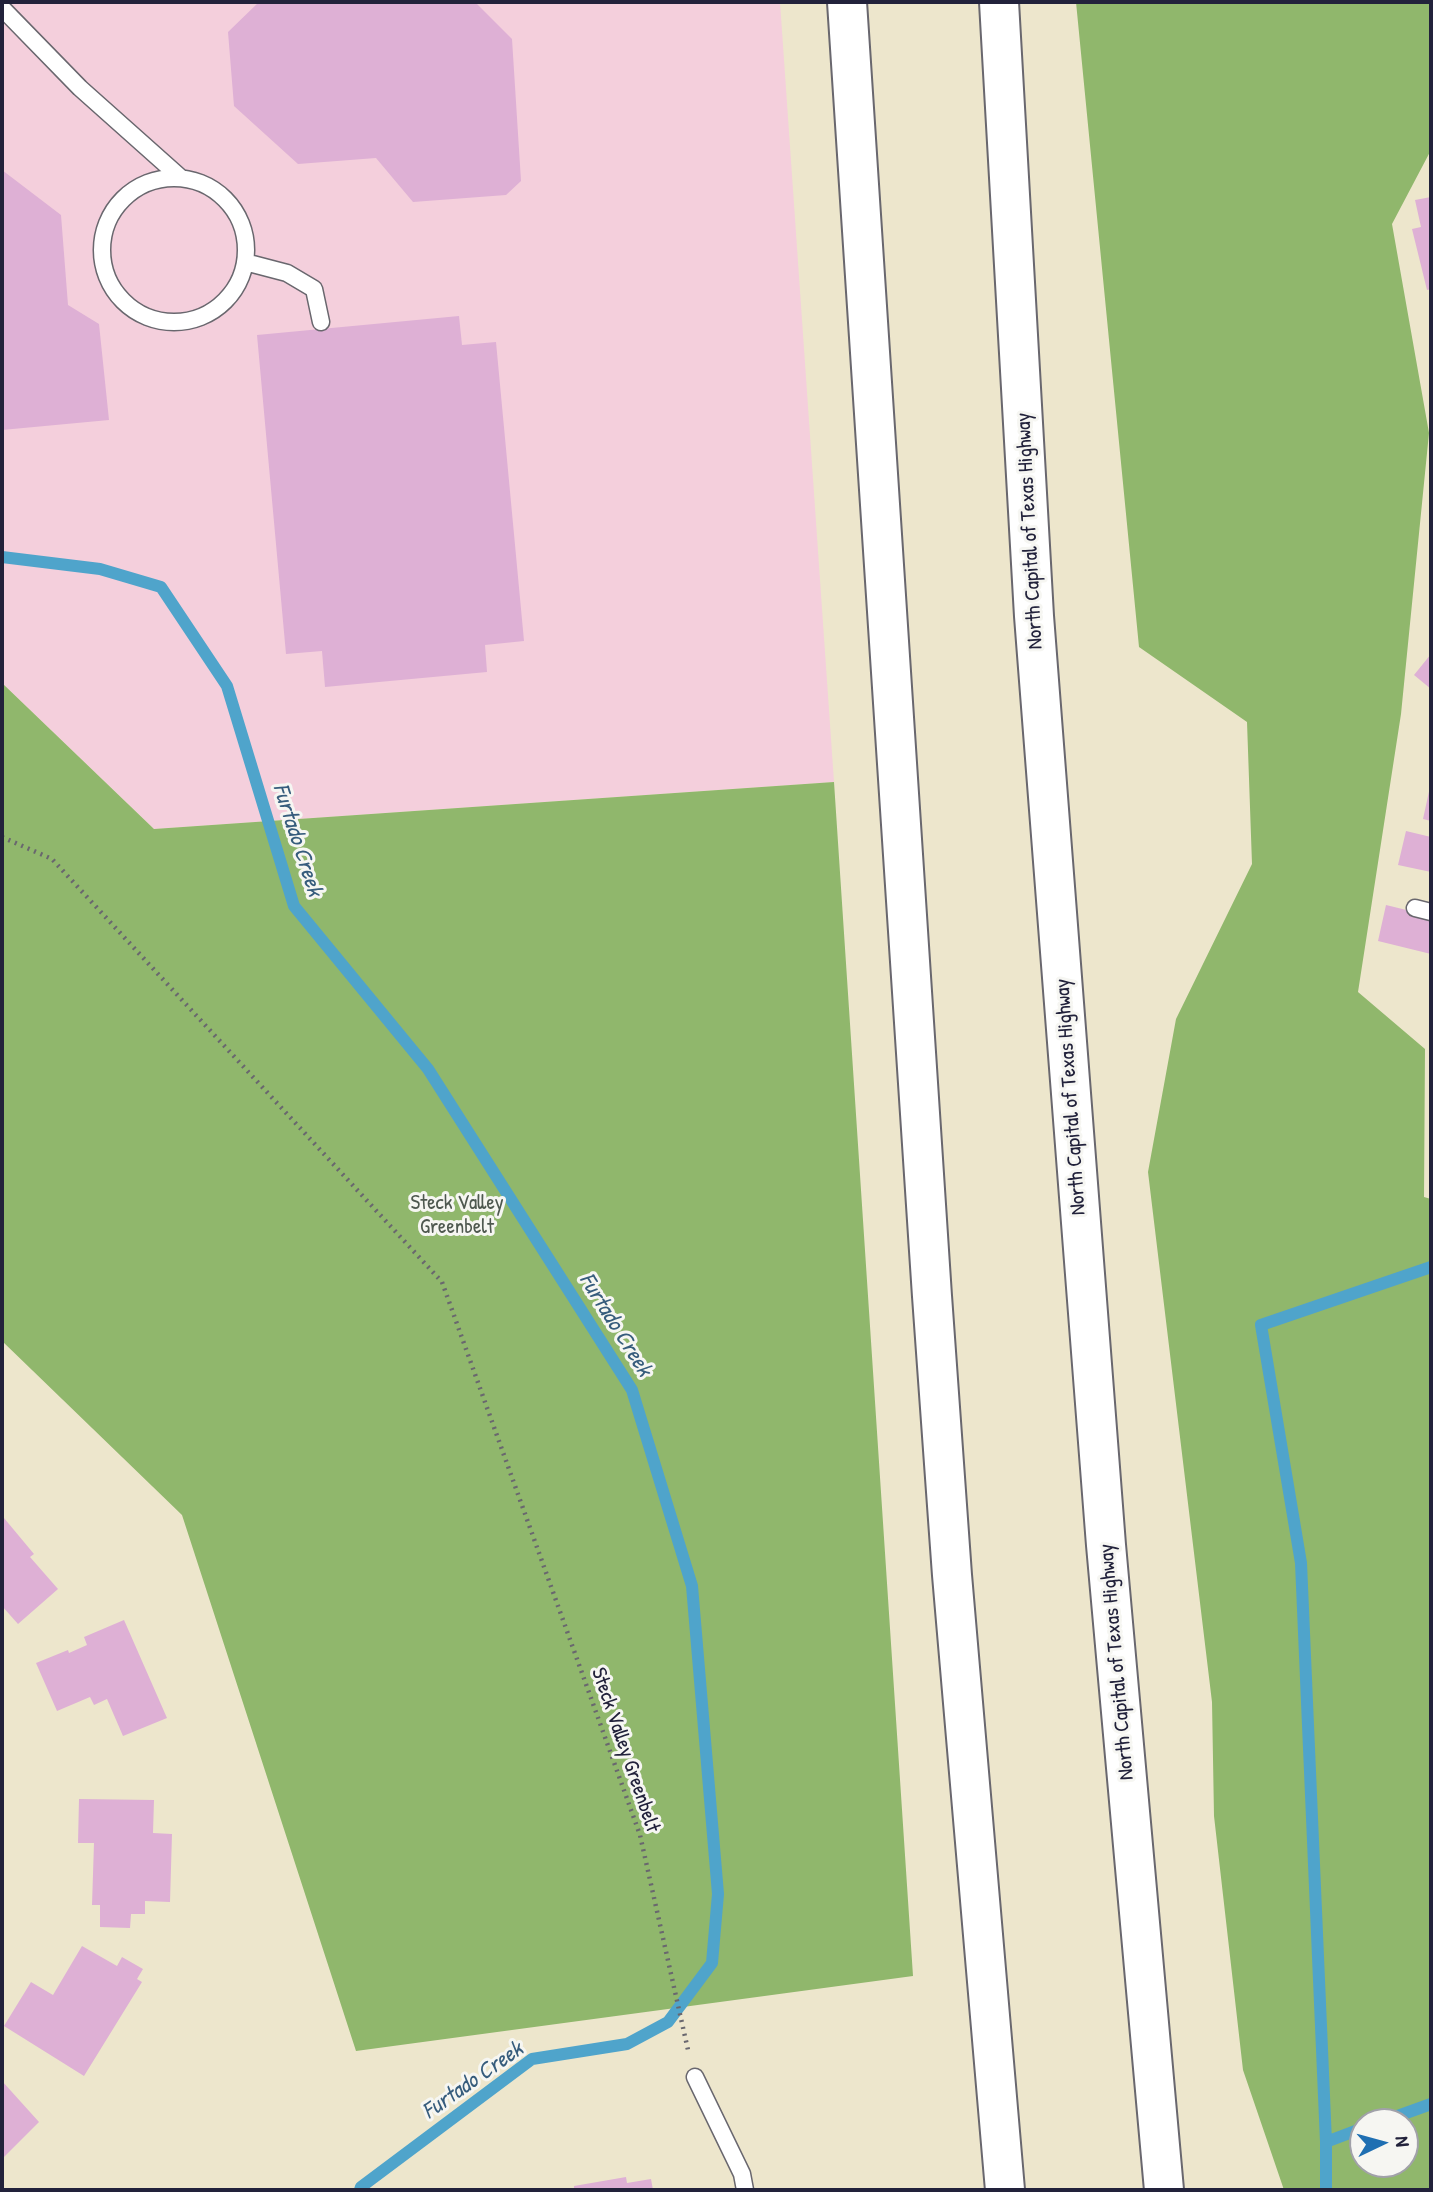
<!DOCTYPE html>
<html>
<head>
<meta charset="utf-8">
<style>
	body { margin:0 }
	#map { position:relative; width:1433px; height:2192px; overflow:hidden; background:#ede6cc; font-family:"Patrick Hand",sans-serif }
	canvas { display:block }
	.frame { position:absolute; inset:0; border:4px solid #22223b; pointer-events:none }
	.north { position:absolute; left:1349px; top:2108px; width:70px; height:70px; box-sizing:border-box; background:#f6f6f2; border:2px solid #a1a1a9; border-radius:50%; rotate:85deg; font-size:19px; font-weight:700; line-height:28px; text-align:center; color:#22223b }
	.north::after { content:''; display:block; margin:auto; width:24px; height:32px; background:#1f6fb2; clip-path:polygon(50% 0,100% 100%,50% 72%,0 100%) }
</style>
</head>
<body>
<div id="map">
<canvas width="1433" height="2192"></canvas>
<div class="frame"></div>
<div class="north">N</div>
</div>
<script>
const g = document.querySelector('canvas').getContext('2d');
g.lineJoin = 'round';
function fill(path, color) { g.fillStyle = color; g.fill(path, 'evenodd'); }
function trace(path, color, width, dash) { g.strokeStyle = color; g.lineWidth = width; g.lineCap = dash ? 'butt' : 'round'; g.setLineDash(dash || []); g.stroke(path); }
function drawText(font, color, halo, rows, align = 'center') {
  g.font = font + ' "Patrick Hand",sans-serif'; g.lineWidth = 6; g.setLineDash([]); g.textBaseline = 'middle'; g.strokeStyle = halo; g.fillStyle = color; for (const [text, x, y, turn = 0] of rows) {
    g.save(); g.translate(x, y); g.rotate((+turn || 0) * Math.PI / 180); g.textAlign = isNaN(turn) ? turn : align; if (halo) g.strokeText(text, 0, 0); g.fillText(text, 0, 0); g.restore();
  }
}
const built = new Path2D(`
	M2 2H780L834 782 154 829 2 683Z`);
const forest = new Path2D(`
	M1076 2H1431V150L1392 224 1429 433 1401 714 1358 992 1425 1049 1424 1197 1431 1199V2190H1284L1243 2070 1214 1816 1212 1702 1148 1172 1176 1019 1252 864 1247 722 1139 647ZM1363 2122H1405V2164H1363Z
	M2 683 154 829 834 782 913 1976 356 2051 182 1515 2 1341Z`);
const stream = new Path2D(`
	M2 557 100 569 161 587 227 686 294 906 428 1069 632 1390 692 1586 718 1894 712 1963 668 2022 627 2044 532 2059 361 2187 360 2190
	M1381 2122 1431 2104
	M1326 2142 1363 2128
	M1326 2190V2142L1301 1563 1261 1325 1431 1267`);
const building = new Path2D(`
	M259 2H475L512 39 521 181 506 195 413 202 376 158 298 164 234 106 228 32Z
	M2 170 61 215 68 305 99 324 109 420 2 430Z
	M1431 197V289L1427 290 1412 229 1421 227 1415 200Z
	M459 316 462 345 496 342 524 641 485 645 487 672 325 687 322 651 286 654 257 335Z
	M1431 654V689L1414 675Z
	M1430 787H1431V821L1423 819Z
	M1406 831 1431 837V872L1398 865Z
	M1386 905 1431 916V954L1378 941Z
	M4 1518 34 1554 30 1557 58 1589 18 1624 2 1606V1520Z
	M124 1620 167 1718 123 1736 107 1699 94 1705 90 1697 57 1711 36 1663 68 1650 69 1653 87 1645 84 1637Z
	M79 1799 154 1800 153 1833 172 1834 170 1902 145 1901V1914H131L130 1928 100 1927V1905H92L94 1843H78Z
	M82 1946 117 1966 122 1957 143 1969 137 1979 142 1982 84 2076 4 2026 31 1982 53 1995Z
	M2 2081 39 2122 2 2159Z
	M626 2177 627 2183 651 2179 653 2190H574V2186Z`);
const path = new Path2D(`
	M2 837 52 859 442 1282 640 1835 688 2050`);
const service = new Path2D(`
	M2 8 80 88 181 178
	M102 250a72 72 0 1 1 144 0a72 72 0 1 1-144 0Z
	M245 262 287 273 314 289 321 322
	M1415 908 1431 912
	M695 2077 742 2174 745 2190`);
const trunk = new Path2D(`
	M847 2 932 1296 952 1575 1005 2190
	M999 2 1034 616 1106 1545 1164 2190`);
const streetNames = [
	["North Capital of Texas Highway",1030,531,-93],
	["North Capital of Texas Highway",1071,1097,-94],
	["North Capital of Texas Highway",1117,1662,-95],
	["Steck Valley Greenbelt",625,1750,71]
];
const parkNames = [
	["Steck Valley",457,1203],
	["Greenbelt",457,1227]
];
const waterNames = [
	["Furtado Creek",297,840,72],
	["Furtado Creek",615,1325,58],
	["Furtado Creek",473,2081,-35]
];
fill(built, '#f4cfdc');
fill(forest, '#90b76c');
trace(stream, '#4fa4cb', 12);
fill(building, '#deb0d5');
trace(service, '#69676e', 19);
trace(trunk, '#69676e', 42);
trace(path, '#69676e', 4.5, [2, 5]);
trace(service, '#fff', 16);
trace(trunk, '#fff', 38);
drawText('21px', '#22223b', '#f6f6f2', streetNames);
drawText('21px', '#4e584f', '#f6f6f2', parkNames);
drawText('italic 23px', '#365c7c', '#f6f6f2', waterNames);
</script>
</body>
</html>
